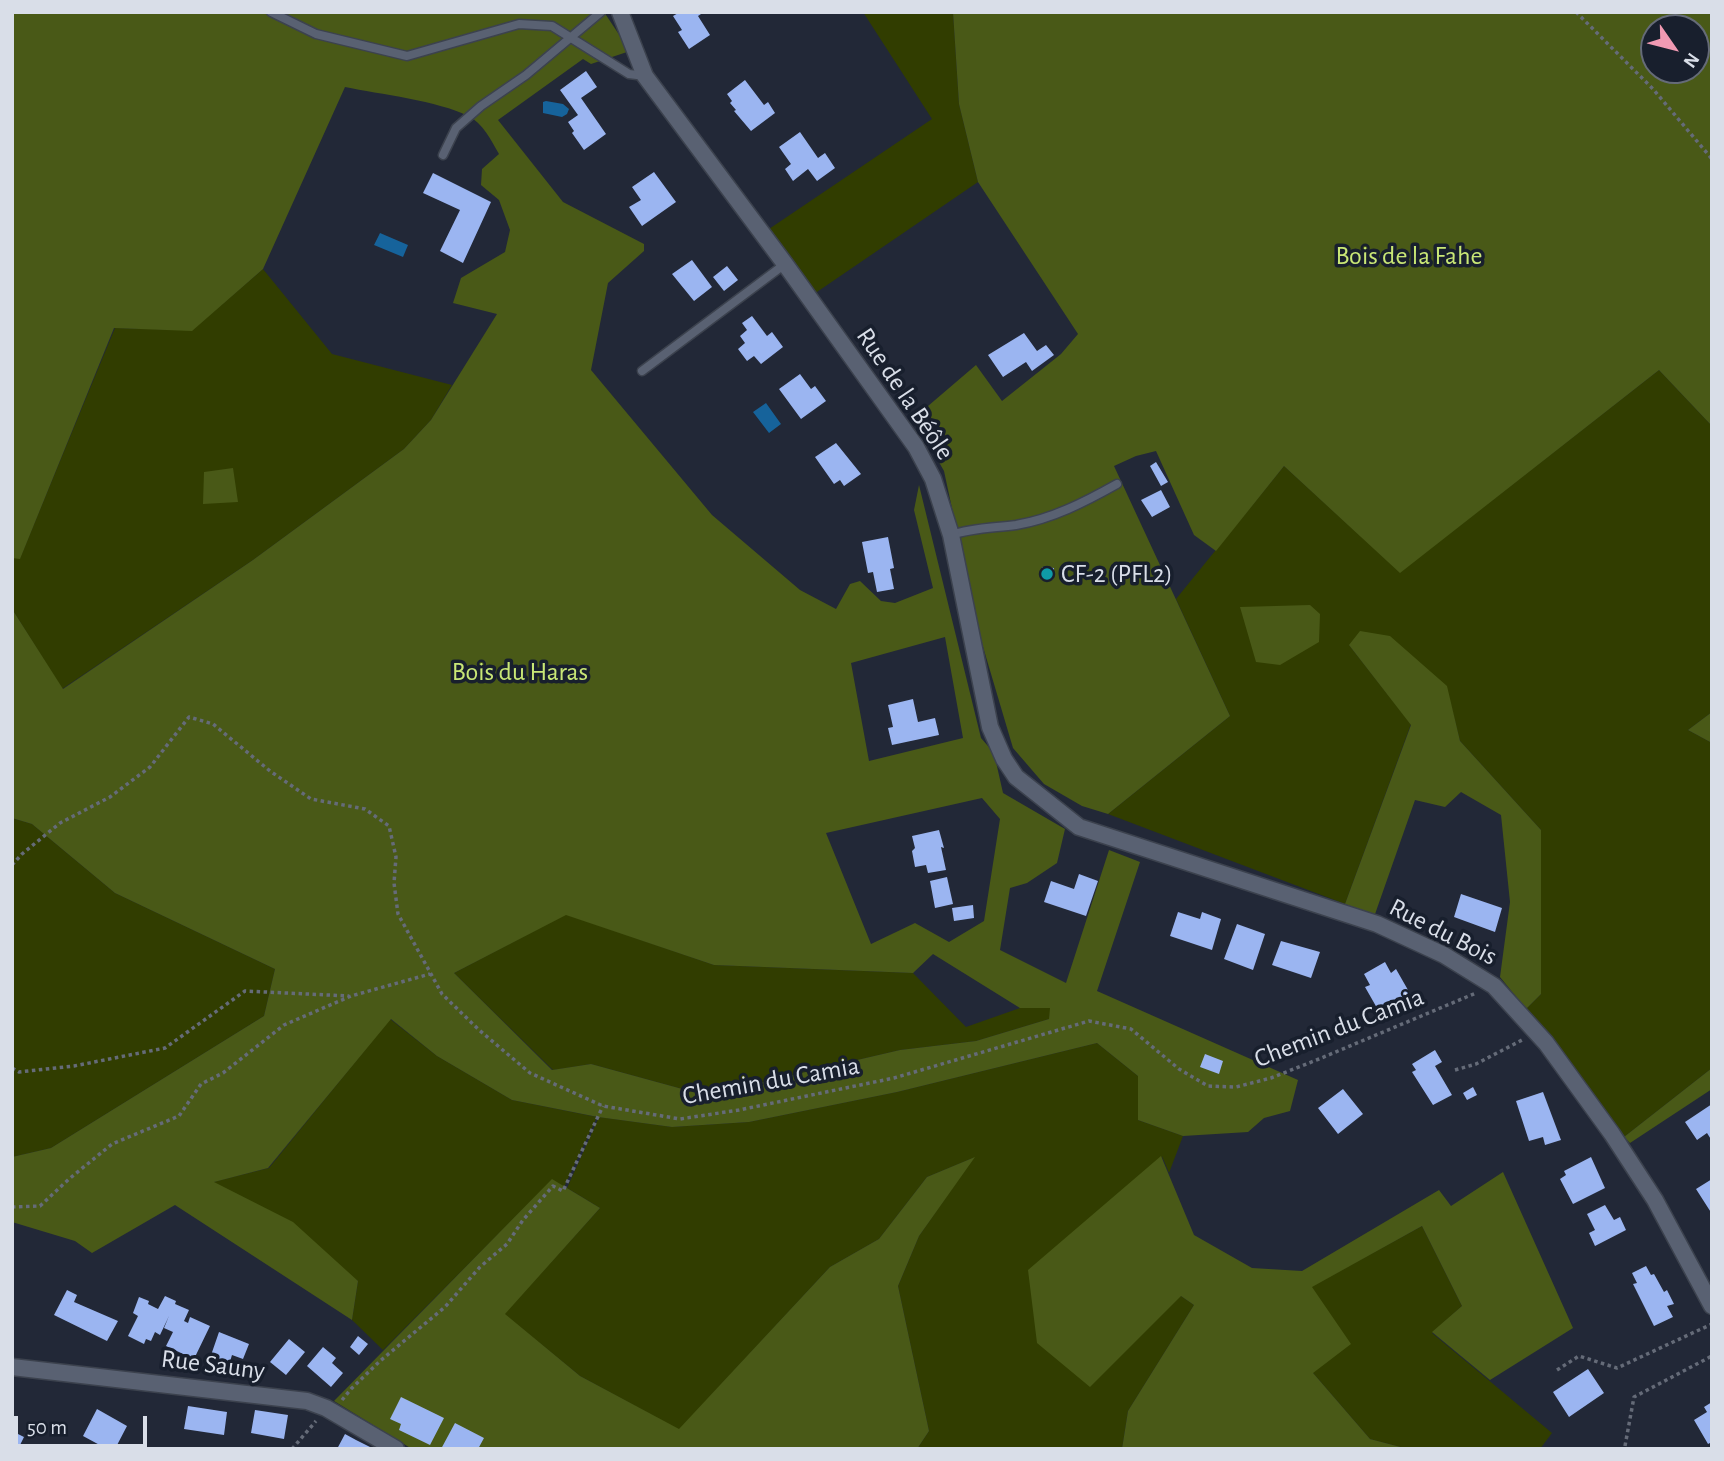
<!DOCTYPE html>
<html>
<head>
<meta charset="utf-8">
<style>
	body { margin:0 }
	#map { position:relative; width:1724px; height:1461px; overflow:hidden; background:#222837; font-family:"Alegreya Sans",sans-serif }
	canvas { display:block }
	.frame { position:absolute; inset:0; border:14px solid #d9dee8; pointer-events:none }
	.north { position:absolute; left:1640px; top:14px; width:70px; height:70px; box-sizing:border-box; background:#181f2d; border:2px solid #656b78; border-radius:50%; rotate:125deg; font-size:19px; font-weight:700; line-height:28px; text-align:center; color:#d9dee8 }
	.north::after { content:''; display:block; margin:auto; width:24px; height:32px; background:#f19ab3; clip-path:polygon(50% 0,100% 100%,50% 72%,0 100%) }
	.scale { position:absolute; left:14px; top:1416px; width:133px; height:32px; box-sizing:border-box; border:4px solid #d9dee8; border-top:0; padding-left:9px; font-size:21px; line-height:24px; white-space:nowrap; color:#d9dee8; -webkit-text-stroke:5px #181f2d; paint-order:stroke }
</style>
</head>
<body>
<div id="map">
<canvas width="1724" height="1461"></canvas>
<div class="frame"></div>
<div class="north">N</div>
<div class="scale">50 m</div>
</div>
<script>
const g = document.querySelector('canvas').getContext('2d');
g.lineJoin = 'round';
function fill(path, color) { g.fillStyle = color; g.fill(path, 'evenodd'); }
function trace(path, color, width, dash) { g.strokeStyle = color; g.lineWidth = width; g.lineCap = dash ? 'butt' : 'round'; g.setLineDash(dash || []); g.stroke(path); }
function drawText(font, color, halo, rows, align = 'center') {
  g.font = font + ' "Alegreya Sans",sans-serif'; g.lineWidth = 7; g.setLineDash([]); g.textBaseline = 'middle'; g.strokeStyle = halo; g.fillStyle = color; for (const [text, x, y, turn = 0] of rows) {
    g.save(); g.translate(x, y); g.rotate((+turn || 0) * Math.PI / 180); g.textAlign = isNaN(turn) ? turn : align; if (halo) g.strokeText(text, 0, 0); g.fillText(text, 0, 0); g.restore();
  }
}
const green = new Path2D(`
	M863 12H953L959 104 978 182 814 294 766 231 932 119Z
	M263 269 332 354 452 385 431 420 404 449 253 560 62 689 12 609V558H20L115 328 192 330Z
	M1659 370 1712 426V712L1688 730 1712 743V1068L1624 1137 1526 1009 1541 994V830L1460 741 1446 686 1349 645 1411 724 1345 904 1108 814 1230 716 1176 599 1284 466 1400 572Z
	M12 818 32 824 115 893 275 969 264 1016 51 1148 12 1157Z
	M566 914 714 965 913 973 966 1027 1020 1008H1051L1049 1019 976 1041 900 1050 750 1085 728 1094 697 1093 591 1064 553 1070 454 973Z
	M390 1019 437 1056 512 1100 597 1117 564 1187 552 1180 383 1350 352 1320 358 1281 213 1182 269 1168Z
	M1097 1043 1138 1076V1120L1183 1136 1169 1173 1162 1156 1181 1296 1194 1305 1128 1411 1122 1449H917L929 1431 898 1286 919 1236 973 1158 927 1177 879 1239 830 1267 679 1430 580 1376 504 1314 600 1208 567 1188 599 1117 672 1127 749 1122 897 1092Z
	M1422 1226 1462 1306 1432 1333 1552 1433 1540 1449H1408L1370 1439 1313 1373 1312 1286Z`);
const forest = new Path2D(`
	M12 12H604L624 42 627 52 591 64 583 59 498 120 563 202 644 244V251L608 283 591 370 712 515 800 590 836 609 850 584 860 581 881 601 895 603 933 588 914 510 919 485 981 738 994 753 1003 793 1065 829 1057 863 1027 883 1010 888 1000 950 1066 983 1109 850 1140 862 1097 991 1298 1080 1290 1111 1264 1118 1248 1132 1183 1136 1138 1120V1076L1097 1043 897 1092 749 1122 672 1127 598 1117 512 1100 437 1056 391 1019 268 1168 214 1182 293 1222 358 1281 352 1320 175 1205 92 1253 75 1241 12 1222V1157L51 1148 264 1016 275 969 115 893 32 824 12 818V609L63 689 253 560 404 449 431 420 497 314 453 303 461 278 505 252 510 230 499 200 481 185 482 169 499 154C491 140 483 123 468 116 439 101 379 94 345 87L263 269 192 331 114 328 20 559 12 558ZM945 637 963 738 869 761 851 663ZM982 798 1000 819 984 921 949 942 915 923 871 944 826 833ZM566 915 714 965 913 973 933 954 1020 1008H1050L1049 1019 976 1041 900 1050 750 1085 728 1094 697 1093 591 1064 552 1070 454 973Z
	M953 12H1712V426L1659 370 1400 573 1284 466 1216 551 1194 535 1156 451 1136 456 1114 466 1230 716 1108 814 1082 806 1044 784 1013 748 978 630 944 471 914 418 976 365 1002 401 1061 354 1078 334 978 182 959 104ZM1654 28H1696V70H1654Z
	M233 468 238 502 203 504 204 472Z
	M1310 605 1320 614 1319 642 1280 665 1256 662 1240 607Z
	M1360 631 1390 636 1447 686 1460 741 1541 830V994L1526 1009 1500 977 1510 902 1501 815 1461 792 1445 807 1415 800 1374 917 1345 904 1411 725 1349 645Z
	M1712 712V743L1688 730Z
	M1712 1068V1089L1630 1143 1624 1137Z
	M1161 1156 1194 1235 1252 1268 1302 1271 1439 1190 1451 1206 1503 1172 1573 1328 1490 1380 1432 1332 1462 1306 1422 1226 1312 1287 1351 1344 1313 1373 1370 1439 1408 1449H1122L1128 1411 1194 1305 1181 1296 1090 1387 1037 1343 1028 1270Z
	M975 1157 919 1236 898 1286 929 1431 917 1449H412L334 1401 552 1179 600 1208 505 1314 580 1376 679 1429 830 1267 879 1239 927 1177Z`);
const water = new Path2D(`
	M546 101 563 104 569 109 567 114 562 117 543 113V102Z
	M380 233 408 245 403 257 374 245Z
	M766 403 781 424 769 433 753 412Z`);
const building = new Path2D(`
	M680 12H704L698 16 710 35 689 49 678 32 682 30 673 16Z
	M586 71 597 87 581 98 606 134 584 150 572 133 574 131 568 122 578 115 560 90Z
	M745 80 764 105 768 102 775 113 751 131 734 111 736 110 730 103 732 101 727 94Z
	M800 132 818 158 825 153 835 168 817 181 808 169 793 181 785 169 791 164 779 147Z
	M654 172 676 202 642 226 629 207 641 200 632 187Z
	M433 173 491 202 463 263 440 251 460 210 423 193Z
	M692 260 712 287 694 301 672 274Z
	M727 266 738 280 724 291 713 277Z
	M752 316 767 336 772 332 783 347 761 364 754 356 747 361 738 349 745 343 740 336 747 330 742 323Z
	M1024 333 1037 351 1046 345 1054 355 1032 371 1026 362 1003 377 988 355Z
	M800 374 811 389 815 386 826 401 801 419 779 389Z
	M836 443 861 474 844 486 840 480 834 484 815 457Z
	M1156 462 1168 482 1161 486 1150 466Z
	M1161 490 1170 507 1152 517 1141 500Z
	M888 537 894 568 890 569 894 589 877 592 873 572 868 573 862 542Z
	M1042 567 1054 568 1053 580H1041Z
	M913 699 918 722 935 718 939 735 892 745 888 728 893 727 888 705Z
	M939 830 944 848 941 847 946 870 928 873 926 865 915 867 912 851 915 848 912 836Z
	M1079 874 1098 881 1086 916 1044 902 1051 881 1074 889Z
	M947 877 953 904 935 908 930 881Z
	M1461 894 1502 908 1495 932 1454 917Z
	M973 905 974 918 954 921 952 908Z
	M1178 912 1200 919 1202 912 1221 919 1212 950 1170 936Z
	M1237 924 1265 934 1253 970 1224 959Z
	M1281 941 1320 952 1311 978 1272 965Z
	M1385 962 1391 973 1396 969 1412 997 1381 1015 1365 987 1370 985 1364 974Z
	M1435 1050 1442 1062 1435 1066 1452 1095 1433 1105 1412 1072 1416 1070 1412 1064Z
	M1205 1054 1223 1061 1219 1074 1200 1067Z
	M1473 1087 1477 1095 1467 1100 1463 1093Z
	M1343 1089 1363 1114 1338 1134 1318 1108Z
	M1543 1092 1561 1140 1545 1145 1543 1137 1529 1141 1516 1101Z
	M1712 1104V1141L1707 1133 1697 1140 1685 1122Z
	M1591 1157 1605 1188 1573 1204 1560 1179 1566 1175 1564 1171Z
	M1712 1179V1214L1696 1189Z
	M1605 1205 1614 1220 1620 1217 1626 1230 1595 1246 1589 1233 1595 1230 1587 1214Z
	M1646 1266 1651 1275 1654 1274 1664 1292 1667 1290 1674 1304 1667 1306 1673 1317 1654 1326 1633 1284 1637 1283 1632 1273Z
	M67 1290 77 1295 74 1302 118 1321 107 1341 54 1315Z
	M165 1296 176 1301 175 1304 189 1310 184 1321 188 1323 190 1317 210 1326 194 1359 166 1346 173 1332 164 1328 169 1316 160 1335 155 1332 151 1341 146 1339 144 1344 128 1336 138 1316 133 1313 139 1297 149 1301 148 1304 158 1309Z
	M219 1332 249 1344 243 1359 232 1355 228 1368 209 1361Z
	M358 1336 368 1344 359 1355 350 1347Z
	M289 1339 305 1352 286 1375 270 1362Z
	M323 1347 336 1358 332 1363 343 1373 331 1387 307 1366Z
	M1588 1369 1604 1393 1569 1417 1553 1392Z
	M401 1397 444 1418 430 1445 399 1430 401 1424 390 1419Z
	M1712 1402V1442L1708 1444 1694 1420 1707 1412 1704 1407Z
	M188 1406 227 1412 224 1435 184 1429Z
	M97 1409 127 1426 115 1449H107L83 1436Z
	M255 1410 288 1415 284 1439 251 1433Z
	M455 1423 484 1438 478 1449H441Z
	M12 1431 24 1437 18 1449H12Z
	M345 1434 356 1440 374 1449H337Z`);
const path = new Path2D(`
	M1576 12 1653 89 1712 159
	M12 865 22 854 60 823 110 797 150 767 189 717 213 724 270 771 311 799 365 809 389 826 396 857 394 883 398 914 442 994 479 1030 530 1073 603 1106 680 1119 739 1110 894 1078 1089 1021 1131 1029 1179 1069 1208 1086 1236 1087 1271 1078 1319 1059 1476 993
	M12 1068 19 1072 74 1066 165 1048 245 991 349 996
	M1455 1070 1476 1064 1522 1040
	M12 1207 40 1206 69 1179 112 1144 179 1116 201 1084 223 1073 284 1025 351 996 430 974
	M1557 1370 1579 1356 1617 1368 1712 1324
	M342 1400 351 1389 380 1361 445 1307 480 1267 507 1244 523 1220 553 1186 563 1191 603 1106
	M1625 1446 1634 1397 1712 1356
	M292 1449 316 1421`);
const service = new Path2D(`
	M271 12 316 34 407 56 519 24 552 26 629 74 645 76
	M443 155 456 128 481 106 526 75 601 12
	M642 371 785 264
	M951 535C972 528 993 528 1016 525 1052 519 1085 502 1117 484`);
const minor = new Path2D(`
	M620 12 645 76 785 264 916 447 933 479 951 535 990 727 1004 759 1016 777 1079 827 1377 924 1444 955 1494 986 1546 1043 1612 1134 1655 1200 1712 1306
	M12 1367 307 1401 326 1408 396 1449`);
const markers = [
	[1047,574,7,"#0f9aa8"]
];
const parkNames = [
	["Bois de la Fahe",1409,256],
	["Bois du Haras",520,672]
];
const streetNames = [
	["Rue de la Béôle",905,394,56],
	["Rue du Bois",1443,932,27],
	["Chemin du Camia",1339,1028,-21],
	["Chemin du Camia",771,1081,-10],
	["Rue Sauny",213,1365,7]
];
const poiNames = [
	["CF-2 (PFL2)",1061,574]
];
fill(green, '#313d00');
fill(forest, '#495917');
fill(water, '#16639b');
fill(building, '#9bb5f1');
trace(service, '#3c424e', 11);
trace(minor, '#3c424e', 19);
trace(path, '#656b78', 3.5, [3.5, 3.5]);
trace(service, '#596172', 8);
trace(minor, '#596172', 16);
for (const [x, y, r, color] of markers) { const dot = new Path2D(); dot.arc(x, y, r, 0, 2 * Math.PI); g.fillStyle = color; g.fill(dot); trace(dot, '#181f2d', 2.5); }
drawText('26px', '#c9e776', '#181f2d', parkNames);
drawText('26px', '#d9dee8', '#181f2d', streetNames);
drawText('26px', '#d9dee8', '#181f2d', poiNames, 'left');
</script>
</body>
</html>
